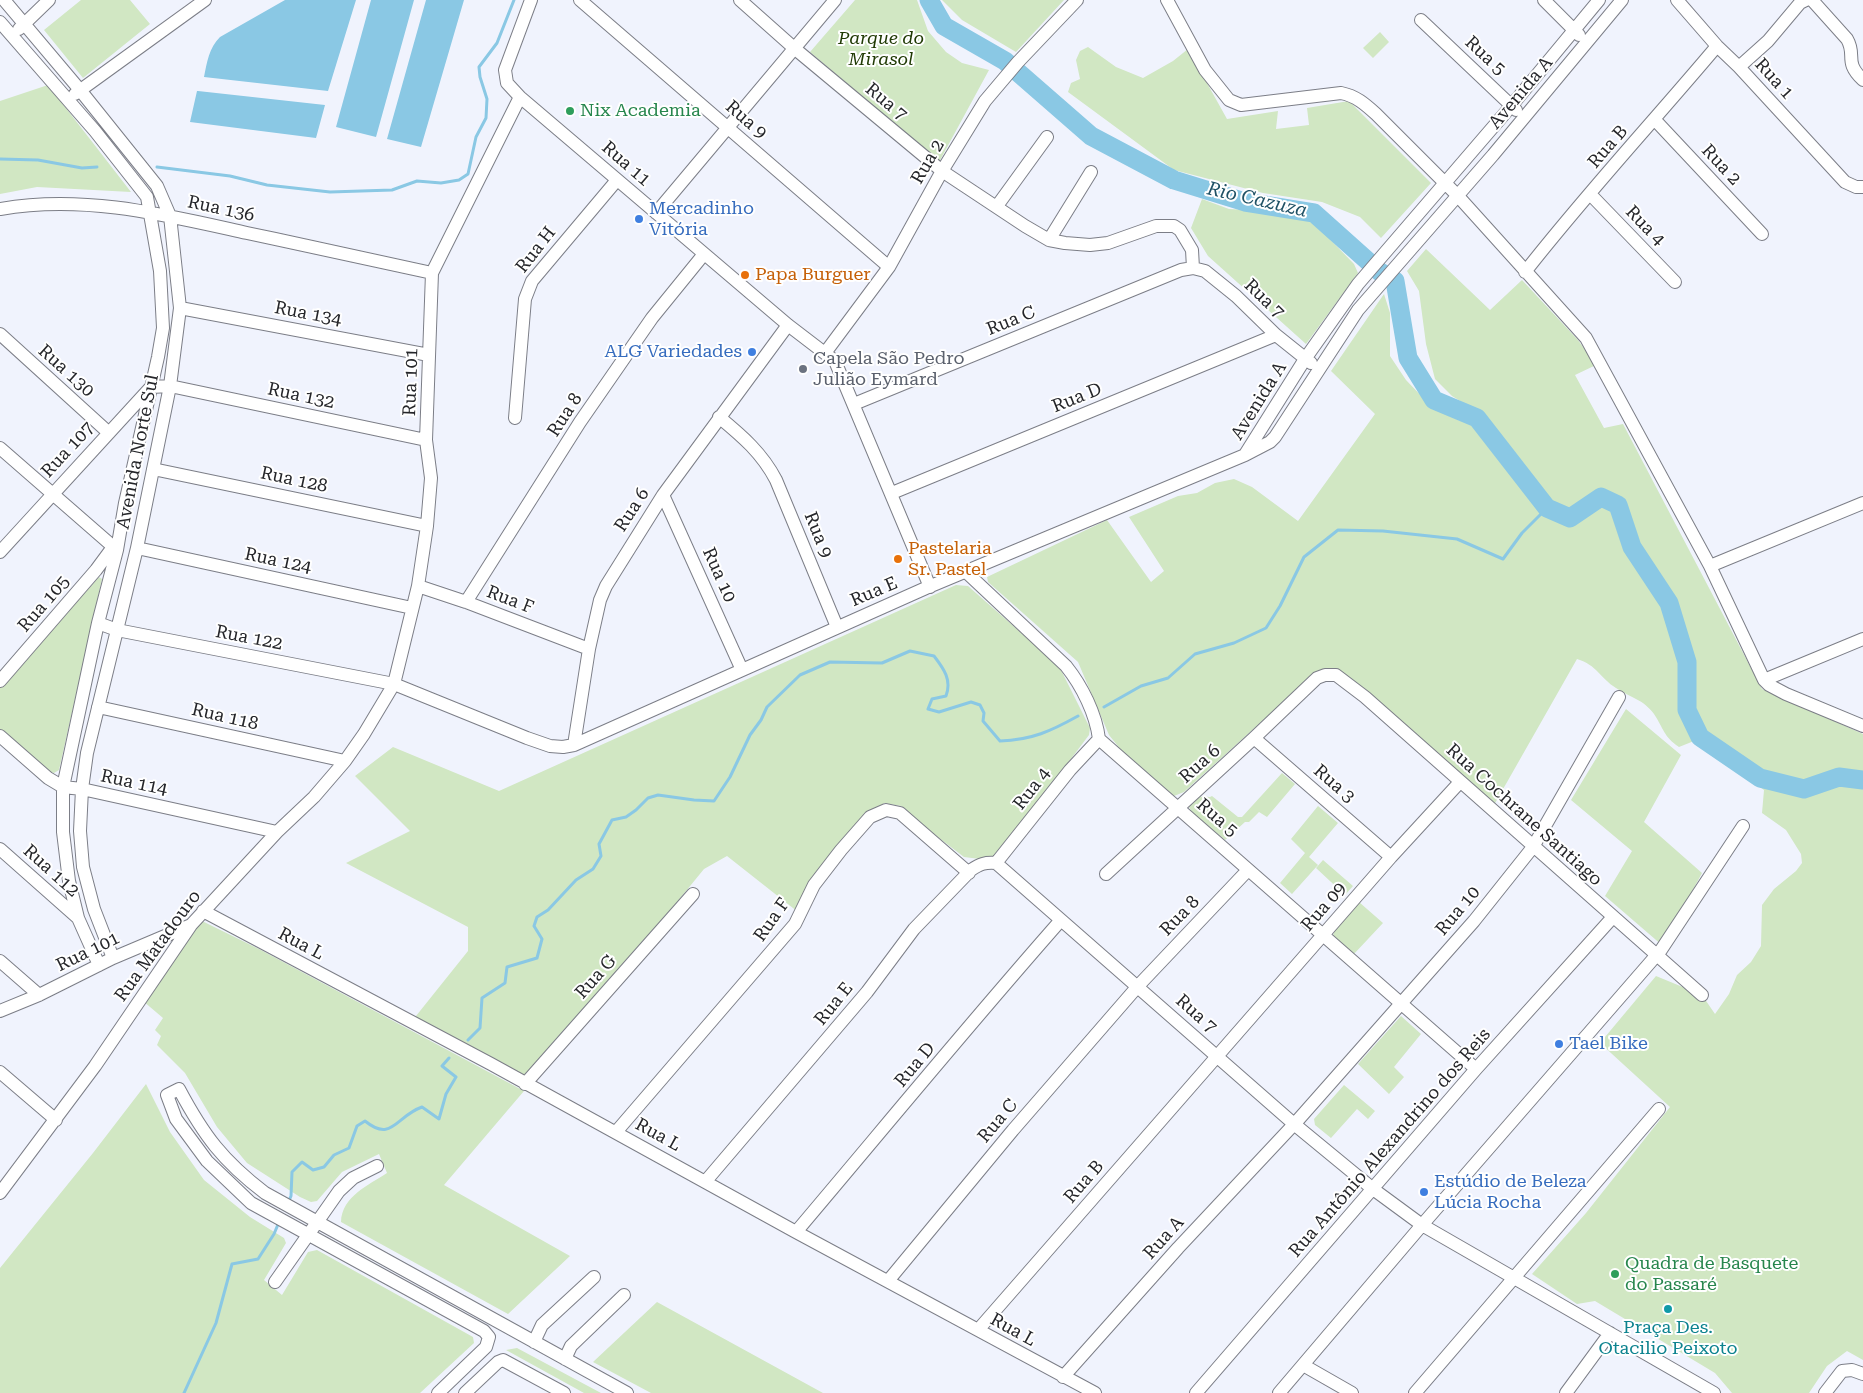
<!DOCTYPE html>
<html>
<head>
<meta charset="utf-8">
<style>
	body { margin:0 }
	canvas { display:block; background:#f0f3fd }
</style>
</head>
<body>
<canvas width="1863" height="1393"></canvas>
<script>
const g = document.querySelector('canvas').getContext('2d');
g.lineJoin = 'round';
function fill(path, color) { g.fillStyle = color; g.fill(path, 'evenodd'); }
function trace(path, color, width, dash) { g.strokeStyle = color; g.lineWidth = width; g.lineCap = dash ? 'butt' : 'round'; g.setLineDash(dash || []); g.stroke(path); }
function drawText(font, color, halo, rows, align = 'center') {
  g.font = font + ' "Roboto Serif",serif'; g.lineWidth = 4; g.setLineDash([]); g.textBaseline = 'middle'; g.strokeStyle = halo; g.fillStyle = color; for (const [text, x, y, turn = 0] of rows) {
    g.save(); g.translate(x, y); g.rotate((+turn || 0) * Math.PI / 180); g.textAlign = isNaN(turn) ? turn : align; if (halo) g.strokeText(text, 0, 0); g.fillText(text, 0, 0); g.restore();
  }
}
const green = new Path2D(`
	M81 0H130L150 24 83 78 44 30Z
	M855 0H917L928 31 946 52 962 63 989 70 939 162 810 52Z
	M942 0H1064L1016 52 962 20Z
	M1380 32 1389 42 1373 58 1363 48Z
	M1088 47 1116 67 1143 78 1173 61 1188 49 1227 119 1278 111 1276 129 1309 125 1307 108 1349 101 1431 183 1381 238 1360 217 1322 202 1263 193 1174 170 1068 92 1071 83 1080 79 1076 60 1080 51Z
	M48 85 131 192 37 187 0 194V101Z
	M1202 199 1229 209 1286 212 1305 218 1320 229 1354 264 1358 273 1306 344 1208 256 1191 228Z
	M1426 249 1490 310 1522 280 1578 340 1596 365 1575 375 1604 428 1623 424 1762 689 1863 734V1360L1847 1351 1827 1366 1809 1393H1732L1715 1373 1595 1301 1577 1304 1532 1274 1586 1213 1670 1107 1600 1043 1656 976 1702 995 1715 1014 1729 994 1737 975 1751 962 1761 946 1762 905 1774 889 1796 871 1802 863 1801 854 1786 830 1762 813 1764 790 1694 741 1679 747C1663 736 1664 729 1654 714 1643 699 1631 698 1616 688 1600 678 1597 665 1577 659L1494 805 1368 692 1314 674 1184 792 1174 796 1121 750 1109 735 1078 662 988 582 987 577 1107 520 1151 582 1164 571 1129 517 1178 496 1197 493 1215 483 1234 479 1252 487 1298 521 1375 414 1331 371 1384 294 1390 313V356L1406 380 1429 404 1460 421 1478 412 1452 396 1435 379 1426 344 1419 291 1407 271Z
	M99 577 102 579 59 770 54 773 47 771 0 729V687Z
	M956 585 968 586 1052 660 1061 670 1090 728 1089 735 1049 788 993 856 980 859 964 857 931 832 901 806 884 803 811 887 798 912 727 856 704 869 529 1083 412 1021 468 951V927L346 863 410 831 355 776 393 747 499 791Z
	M1626 709 1681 755 1644 822 1702 873 1663 946 1605 896 1632 851 1571 800Z
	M1282 773 1295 784 1267 817 1259 812 1249 822H1245L1225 840 1194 815 1187 804C1195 798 1200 795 1210 797L1212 796 1238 817H1242Z
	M1318 806 1338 823 1309 857 1318 865 1292 894 1280 883 1305 853 1291 839Z
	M1323 860 1353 886 1345 895 1316 868Z
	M1359 902 1383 923 1354 954 1333 936 1335 928Z
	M202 921 259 949 524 1091 444 1185 570 1256 508 1314 341 1222C342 1196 369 1185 387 1173L379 1154 342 1172 317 1201 311 1202 300 1197 247 1163 217 1127 185 1073 157 1045 161 1036 155 1030 163 1018 143 1001Z
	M1401 1016 1421 1034 1394 1067 1404 1077 1389 1094 1358 1064Z
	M146 1084 170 1132 204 1180 250 1217 284 1238 286 1243 264 1280 282 1295 308 1252 317 1250 473 1337 474 1343 420 1393H0V1268L93 1153Z
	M1344 1085 1375 1111 1368 1119 1357 1109 1331 1138 1315 1125 1314 1119Z
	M657 1302 823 1393H651L593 1362Z
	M517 1348 601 1393H584L506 1350Z`);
const water = new Path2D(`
	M285 0H356L328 91 204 77C207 62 209 48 220 37Z
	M371 0H414L376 137 336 127Z
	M426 0H464L421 147 387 139Z
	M197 91H198L325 105 316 138 190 122Z`);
const stream = new Path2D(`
	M0 159 38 160 82 168 97 167
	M157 167 230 176 267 185 330 192 392 190 417 181 441 183 459 180 468 174 476 137 486 118 487 99 480 77 479 67 497 43 514 0
	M1104 707 1141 686 1168 678 1195 654 1234 643 1266 628 1280 606 1304 557 1338 530 1383 531 1457 539 1503 559 1522 533 1547 508
	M468 1040 480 1028 482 998 505 983 507 967 537 958 542 939 534 926 537 917 548 910 576 880 593 869 601 856 599 844 612 820 626 817 636 810 648 798 658 795 694 800 714 801 730 777 750 735 761 720 767 707 800 675 830 662 882 663 910 651 934 656C944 669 952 680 946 696L932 699 928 709 939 712 971 702 980 705 984 713 983 721 1000 741C1032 740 1051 731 1078 716
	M288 1203 291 1196 292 1172 302 1162 313 1170 324 1167 334 1155 349 1148 357 1126 365 1121C392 1143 396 1116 422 1107L439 1119 446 1094 456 1077 442 1066 449 1058
	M184 1393 216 1323 232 1264 258 1259 274 1234 279 1222`);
const river = new Path2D(`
	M929 0 944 26 1005 61 1091 136 1174 180 1245 202 1314 213 1380 272 1395 281 1408 358 1434 400 1477 418 1547 508 1570 518 1601 497 1618 505 1632 547 1669 603 1687 662V710L1700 737 1760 778 1804 789 1839 777 1863 780`);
const street = new Path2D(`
	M4 0 80 90 157 186 170 216 180 308 170 386 137 548 87 753 82 789 80 831 83 867 94 909 113 958
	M531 0 505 70 507 83 520 97 788 325 835 361 930 587
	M580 0 889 267
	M740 0 794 48 942 171 1025 226 1049 240 1065 243 1090 245 1108 243 1156 226H1174L1180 230 1192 250 1193 268
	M1167 0 1205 70 1229 100 1241 105 1341 93C1356 96 1365 104 1376 114L1457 195 1586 338 1710 566 1764 680 1769 685 1786 694 1863 726
	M1544 0 1579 35
	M1677 0 1717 46 1739 67 1845 182 1856 187H1863
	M1812 0 1847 39C1857 56 1843 61 1863 80
	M1421 20 1516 110
	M0 22 95 131 147 197 160 271 163 328 158 357 125 503 117 550 98 623 63 787V832L69 881 78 918 99 965
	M19 29 49 0
	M1739 67 1768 41 1800 3 1806 0
	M75 94 205 0
	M1655 120 1762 234
	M1590 194 1675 282
	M997 206 1047 137
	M0 209C84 194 166 215 247 233 309 246 371 260 432 273
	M656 213 835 0
	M1049 240 1091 172
	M1525 272C1586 194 1653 122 1717 46
	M180 308 429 355
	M0 334 109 433
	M825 353 889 267 942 171 985 101 1018 62 1077 0
	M854 404 1181 270 1193 268 1205 271 1236 296 1276 335 1311 363
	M719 417C742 436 762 453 776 480L837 627
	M515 418 525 299 532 281 617 180
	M0 448 117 550
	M1246 453 1305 359 1358 284 1512 105 1599 0
	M153 469 427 526
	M892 493 1276 335
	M663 495 742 670
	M137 548 412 608
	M0 552 151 387 170 386 426 440
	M1710 566 1863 503
	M966 572 1066 666C1082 686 1096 714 1099 739L1476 1069
	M418 586 466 602 589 649
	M466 602 580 422 652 318 704 254
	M98 623 117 630 394 684 527 738 550 746 563 747 574 745 926 588 1245 455 1270 442 1275 437 1358 310 1493 155 1622 0
	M1764 680 1863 639
	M0 681 96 570 113 547
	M98 707 345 761
	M0 736 48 778 63 787 82 789 277 832
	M1254 738 1391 857
	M574 745 589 649 600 600 606 586 663 495 788 325
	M0 849 78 918
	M996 863 1294 1124 1373 1189 1422 1225 1714 1393
	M996 863 1070 770 1099 739
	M1106 874 1254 738 1317 678 1325 675H1336L1365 697 1702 995
	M203 911 491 1064 796 1232 1095 1393
	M0 961 39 995
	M0 1011 39 995 113 958 191 925
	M0 1072 56 1120
	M525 1084 693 894
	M616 1132 795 924 814 885 841 850 870 817 886 810 900 813 969 873
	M705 1182 867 992 914 929 971 870C980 864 985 862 996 863
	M0 1193 95 1066 191 925 277 832 314 797 345 761 364 734 394 684 418 586 427 526 431 478 426 440 432 273 520 97
	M796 1232C884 1128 971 1022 1061 920
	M888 1281 1013 1130 1138 986 1248 870
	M275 1282 339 1191 353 1178 377 1166
	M978 1330 1391 857 1460 782
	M534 1342 542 1325 594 1277
	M565 1359 571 1346 624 1295
	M1303 1365 1352 1393
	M1063 1377 1178 1248 1298 1120 1474 921 1533 847 1619 697
	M438 1393 486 1347 489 1337 484 1331 251 1203 207 1161 176 1119 167 1095 179 1089C204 1136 223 1161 265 1193L627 1393
	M465 1393 498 1362 503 1360 564 1393
	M1196 1393 1476 1069 1613 917
	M1279 1393 1422 1225 1661 950 1743 826
	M1415 1393 1659 1109
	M1566 1393 1610 1333
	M1825 1393 1842 1371 1852 1370 1863 1374`);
const markers = [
	[570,111,5,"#2e9e5b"],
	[639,219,5,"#3f7fe0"],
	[745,275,5,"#e8710a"],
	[752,352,5,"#3f7fe0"],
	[803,369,5,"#6b7280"],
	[898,559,5,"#e8710a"],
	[1559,1044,5,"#3f7fe0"],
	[1424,1192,5,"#3f7fe0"],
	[1615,1274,5,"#2e9e5b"],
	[1668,1309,5,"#0f9aa8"]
];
const parkNames = [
	["Parque do",881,39],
	["Mirasol",881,60]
];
const streetNames = [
	["Rua 5",1485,56,43],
	["Rua 1",1774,79,48],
	["Avenida A",1521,93,-50],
	["Rua 7",886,102,40],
	["Rua 9",746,120,41],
	["Rua B",1608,147,-49],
	["Rua 2",928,162,-60],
	["Rua 11",626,164,41],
	["Rua 2",1721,165,47],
	["Rua 136",221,209,12],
	["Rua 4",1645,226,46],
	["Rua H",536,250,-52],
	["Rua 7",1264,299,44],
	["Rua 134",308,314,11],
	["Rua C",1011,321,-22],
	["Rua 130",66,371,42],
	["Rua 101",411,382,-88],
	["Rua 132",301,396,12],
	["Rua D",1077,398,-22],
	["Avenida A",1259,401,-58],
	["Rua 8",565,415,-57],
	["Rua 107",68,450,-47],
	["Avenida Norte Sul",138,452,-79],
	["Rua 128",294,480,12],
	["Rua 6",632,510,-57],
	["Rua 9",818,535,68],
	["Rua 124",278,561,12],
	["Rua 10",719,575,66],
	["Rua E",874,592,-23],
	["Rua F",510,600,21],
	["Rua 105",44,604,-49],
	["Rua 122",249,638,11],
	["Rua 118",225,717,13],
	["Rua 6",1200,764,-42],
	["Rua 114",134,783,12],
	["Rua 3",1334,784,41],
	["Rua 4",1032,789,-52],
	["Rua Cochrane Santiago",1524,815,42],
	["Rua 5",1217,818,41],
	["Rua 112",51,871,42],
	["Rua 09",1324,907,-49],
	["Rua 10",1458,911,-50],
	["Rua 8",1180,916,-46],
	["Rua F",772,920,-55],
	["Rua L",301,944,28],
	["Rua Matadouro",158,946,-54],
	["Rua 101",88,952,-26],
	["Rua G",596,977,-48],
	["Rua E",834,1004,-51],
	["Rua 7",1196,1014,42],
	["Rua D",915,1065,-50],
	["Rua C",998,1121,-50],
	["Rua L",658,1135,29],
	["Rua Antônio Alexandrino dos Reis",1390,1143,-49],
	["Rua B",1084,1182,-49],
	["Rua A",1164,1238,-48],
	["Rua L",1013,1330,29]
];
const leisureNames = [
	["Nix Academia",580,111],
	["Quadra de Basquete",1625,1264],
	["do Passaré",1625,1285]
];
const shopNames = [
	["Mercadinho",649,209],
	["Vitória",649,230],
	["ALG Variedades",742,352,"right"],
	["Tael Bike",1569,1044],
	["Estúdio de Beleza",1434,1182],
	["Lúcia Rocha",1434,1203]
];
const foodNames = [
	["Papa Burguer",755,275],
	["Pastelaria",908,549],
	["Sr. Pastel",908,570]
];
const worshipNames = [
	["Capela São Pedro",813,359],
	["Julião Eymard",813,380]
];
const cultureNames = [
	["Praça Des.",1668,1328],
	["Otacilio Peixoto",1668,1349]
];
const waterNames = [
	["Rio Cazuza",1257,200,13]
];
fill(green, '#d1e7c3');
fill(water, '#8ac8e4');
trace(stream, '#8ac8e4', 3);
trace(river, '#8ac8e4', 19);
trace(street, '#7c7e87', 14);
trace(street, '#fff', 12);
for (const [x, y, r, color] of markers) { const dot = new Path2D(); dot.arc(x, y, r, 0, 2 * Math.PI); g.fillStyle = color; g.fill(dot); trace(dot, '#fff', 2); }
drawText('italic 18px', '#203a04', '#fff', parkNames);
drawText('18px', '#25262a', '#fff', streetNames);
drawText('18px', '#27864d', '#fff', leisureNames, 'left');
drawText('18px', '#366cbe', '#fff', shopNames, 'left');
drawText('18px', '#c56008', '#fff', foodNames, 'left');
drawText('18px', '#5b616d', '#fff', worshipNames, 'left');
drawText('18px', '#0d838f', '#fff', cultureNames);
drawText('italic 19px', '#205266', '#fff', waterNames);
</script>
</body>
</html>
